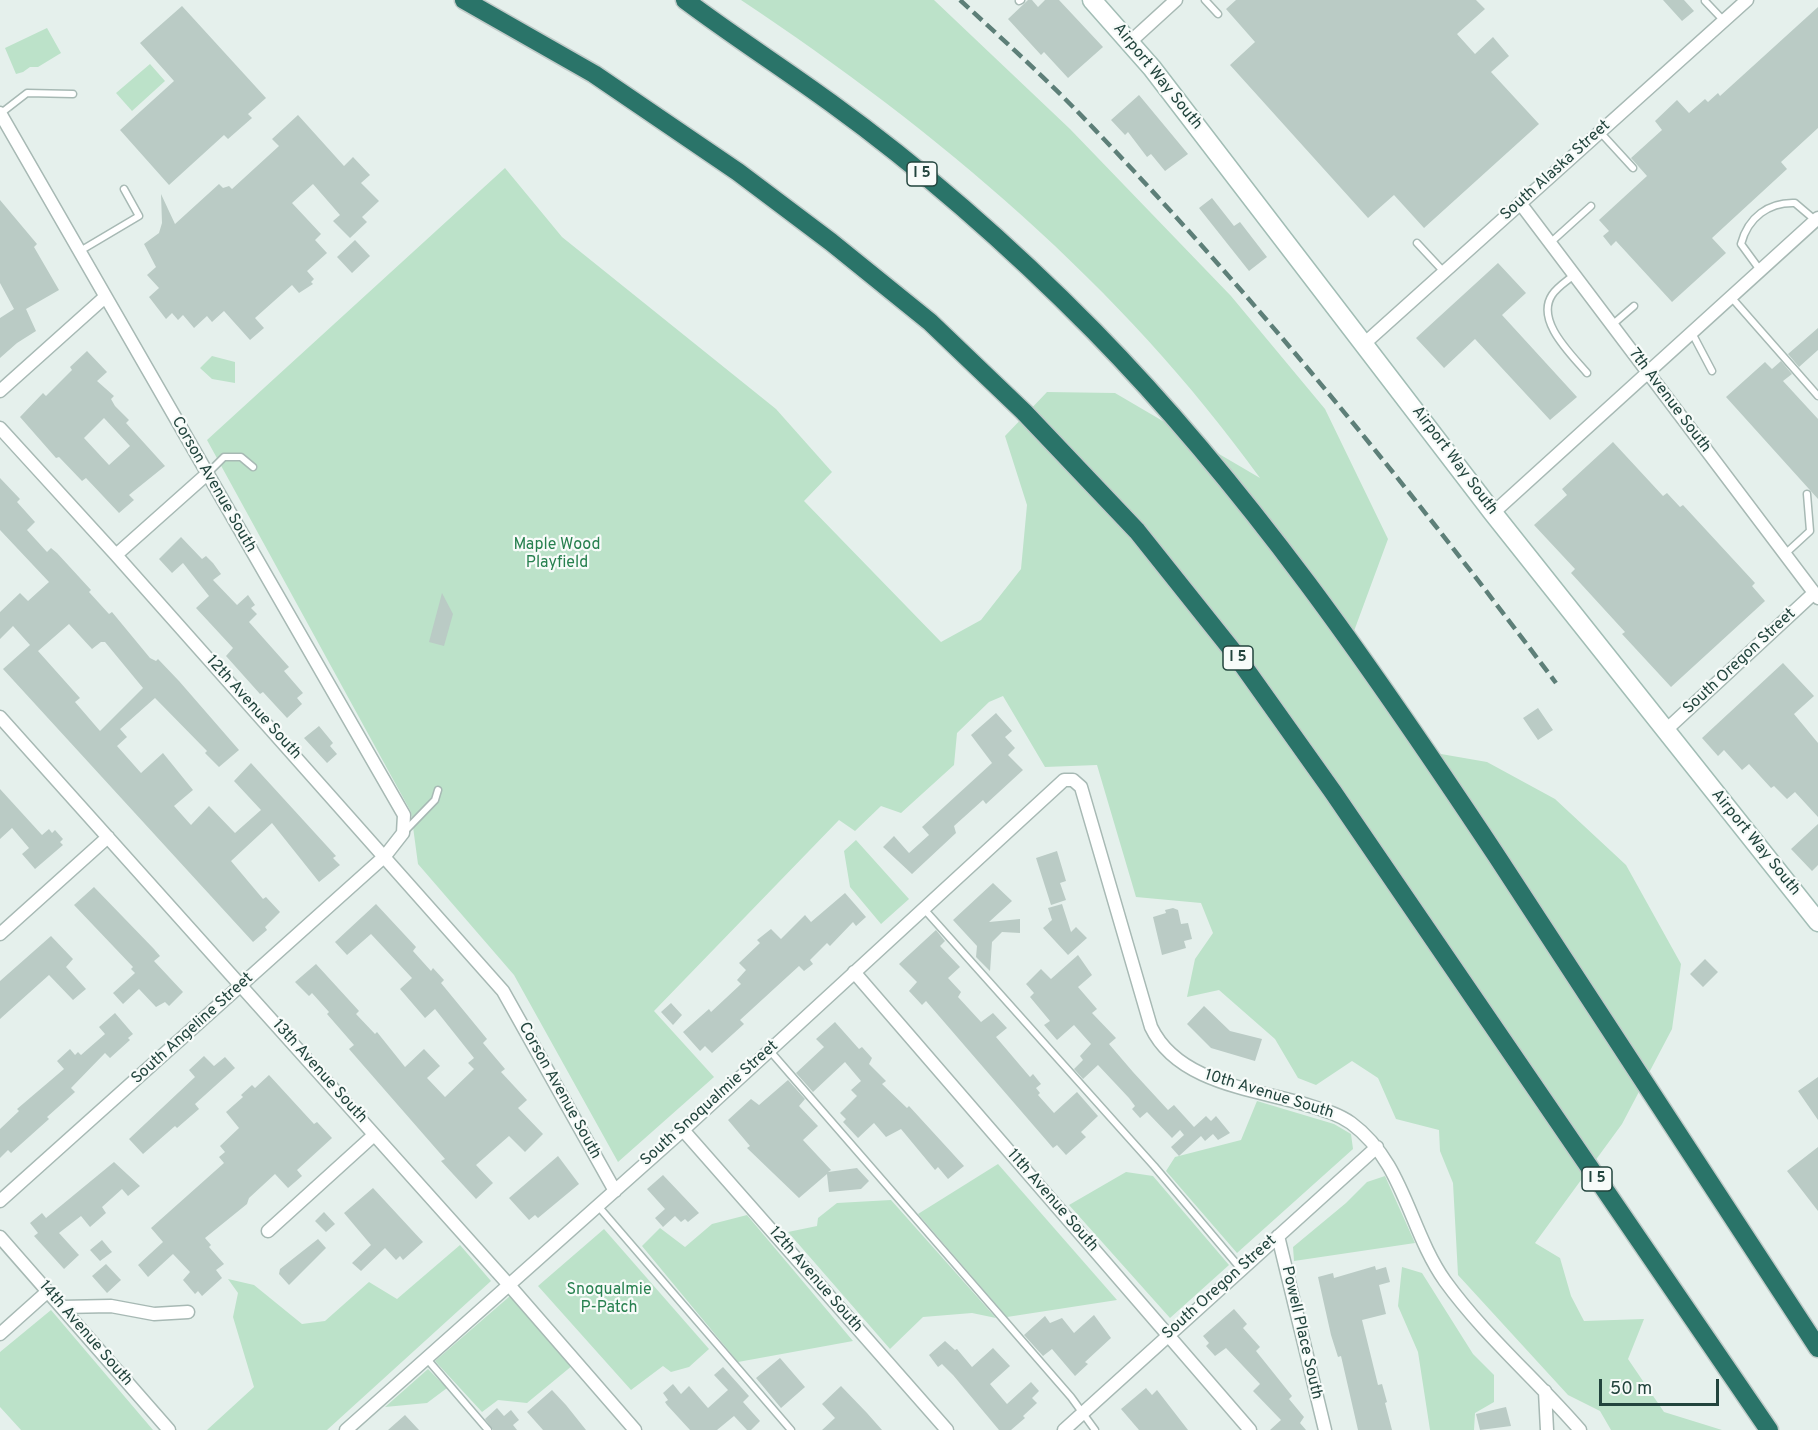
<!DOCTYPE html>
<html>
<head>
<meta charset="utf-8">
<style>
	body { margin:0 }
	#map { position:relative; width:1818px; height:1430px; overflow:hidden; background:#e5f0ec; font-family:Overpass,sans-serif }
	canvas { display:block }
	.scale { position:absolute; left:1599px; top:1379px; width:120px; height:27px; box-sizing:border-box; border:3px solid #22443d; border-top:0; padding-left:8px; font-size:18px; line-height:21px; white-space:nowrap; color:#22443d; -webkit-text-stroke:4px #f7fbf9; paint-order:stroke }
</style>
</head>
<body>
<div id="map">
<canvas width="1818" height="1430"></canvas>
<div class="scale">50 m</div>
</div>
<script>
const g = document.querySelector('canvas').getContext('2d');
g.lineJoin = 'round';
function fill(path, color) { g.fillStyle = color; g.fill(path, 'evenodd'); }
function trace(path, color, width, dash) { g.strokeStyle = color; g.lineWidth = width; g.lineCap = dash ? 'butt' : 'round'; g.setLineDash(dash || []); g.stroke(path); }
function drawText(font, color, halo, rows, align = 'center') {
  g.font = font + ' Overpass,sans-serif'; g.lineWidth = 4.5; g.setLineDash([]); g.textBaseline = 'middle'; g.strokeStyle = halo; g.fillStyle = color; for (const [text, x, y, turn = 0] of rows) {
    g.save(); g.translate(x, y); g.rotate((+turn || 0) * Math.PI / 180); g.textAlign = isNaN(turn) ? turn : align; if (halo) g.strokeText(text, 0, 0); g.fillText(text, 0, 0); g.restore();
  }
}
const green = new Path2D(`
	M741 0H934L1070 129 1231 296 1325 409 1388 539 1347 650 1418 750 1487 762 1555 799 1626 865 1681 964 1672 1029 1622 1124 1535 1243 1560 1258 1571 1296 1584 1321 1644 1319 1628 1359 1664 1412 1722 1430H1611L1600 1411 1568 1395 1458 1275 1453 1183 1440 1151 1439 1130 1396 1119 1378 1078 1352 1061 1316 1085 1298 1078 1275 1039 1219 990 1187 997 1195 959 1213 933 1201 903 1136 897 1097 765 1045 767 1003 696 989 702 957 733 954 765 901 813 881 806 855 831 839 820 654 1011 714 1077 618 1162 514 975 418 864 411 812 207 440 505 168 562 237 776 409 832 472 804 501 941 642 981 620 1021 569 1027 505 1005 436 1047 392 1115 393 1260 478C1122 286 937 130 741 0Z
	M47 28 61 53 38 67H30L23 72 16 74 5 48Z
	M150 64 165 81 132 111 116 93Z
	M212 356 235 362V383L212 379 200 368Z
	M856 840 909 899 881 924 850 887 844 851Z
	M1257 1101 1334 1124 1351 1134 1353 1149 1237 1253 1166 1171 1175 1157 1241 1140Z
	M998 1164 1117 1300 1007 1317 918 1214Z
	M1126 1172 1153 1176 1229 1265 1170 1318 1069 1205Z
	M1385 1176 1415 1243 1294 1261 1293 1247 1346 1203 1367 1182Z
	M891 1200 996 1318 972 1313 923 1317 890 1349 788 1232 817 1226 818 1218 837 1203Z
	M747 1215 853 1341 738 1362 642 1246 660 1228 685 1247 712 1224Z
	M604 1229 709 1349 689 1367 671 1372 663 1366 631 1390 538 1286Z
	M460 1245 491 1281 327 1430H207L254 1387 233 1317 238 1293 228 1279 254 1285 302 1324 325 1321 369 1282 397 1299Z
	M1402 1267 1422 1273 1473 1354 1494 1375V1402L1475 1413 1474 1430H1430L1418 1352 1398 1306Z
	M510 1296 573 1365 527 1403 498 1400 482 1412 435 1361Z
	M51 1310 153 1430H21L0 1407V1352Z
	M428 1369 447 1388 427 1403 385 1407Z`);
const building = new Path2D(`
	M1028 0H1032L1038 7 1045 0H1059L1103 47 1068 78 1044 52 1041 55 1008 19Z
	M1236 0H1476L1485 9 1457 34 1475 54 1493 37 1509 56 1491 72 1539 124 1424 228 1394 195 1368 218 1230 65 1255 42 1226 9Z
	M1663 0H1684L1694 11 1682 21Z
	M182 6 266 98 248 114 252 118 228 139 224 135 169 185 120 130 174 81 140 43Z
	M1818 7V128L1781 162 1787 169 1712 238 1726 253 1672 302 1616 241 1611 246 1603 236 1609 231 1599 220 1647 176 1631 158 1662 130 1655 121 1677 100 1689 113 1705 99 1708 102 1718 93 1720 96Z
	M1139 95 1188 154 1165 171 1151 154 1147 157 1128 132 1125 135 1111 120Z
	M298 115 344 166 353 157 370 175 361 183 379 201 362 217 367 222 350 238 333 221 340 215 313 184 292 203 321 234 315 240 327 253 307 271 314 279 311 282 313 284 299 293 292 285 255 318 264 328 250 340 224 311 212 322 207 316 194 328 183 315 178 320 172 313 166 319 149 297 159 288 147 275 156 267 144 244 159 233 162 223 161 194 175 224 219 184 223 188 229 186 232 189 279 146 272 139Z
	M1212 198 1234 226 1240 222 1267 257 1249 271 1199 208Z
	M0 200 37 244 34 247 59 290 26 309 36 331 17 343 0 358V318L14 309 0 283Z
	M355 240 370 256 352 273 337 257Z
	M1498 263 1526 293 1502 315 1577 397 1550 420 1475 339 1444 368 1416 338Z
	M1818 328V350L1799 367 1788 354Z
	M87 351 107 372 97 381 114 396 111 399 115 406 129 420 126 423 165 466 129 495 134 500 119 513 86 478 82 481 59 457 56 458 20 417 43 393 46 396 72 370 70 367ZM104 418 130 446 109 465 84 438Z
	M1781 361 1792 374 1783 381 1818 419V499L1726 397 1765 362 1772 369Z
	M1613 442 1663 496 1667 493 1680 507 1683 505 1755 583 1752 586 1765 601 1671 687 1622 634 1625 632 1571 573 1575 569 1534 525 1567 495 1562 489Z
	M0 478 20 499 17 502 35 522 27 530 47 552 51 548 57 553 91 590 89 592 109 614 112 612 150 658 156 661 158 659 179 681 239 750 219 767 205 753 207 751 155 698 120 729 127 737 117 746 141 773 163 753 193 790 174 806 191 825 209 806 235 833 261 810 234 781 251 763 336 856 333 858 340 865 319 882 272 823 231 861 263 899 266 897 280 912 265 927 267 930 253 942 3 669 30 645 13 626 0 639V612L20 593 28 601 49 582 0 530ZM69 624 92 649 101 642H105L143 688 100 731 75 702 80 698 38 651Z
	M181 537 202 559 206 556 213 563 221 574 213 580 237 605 248 595 255 605 251 608 257 614 249 622 289 667 284 671 303 693 297 698 302 704 287 718 263 692 260 694 226 656 233 648 196 608 209 596 183 563 172 573 159 559Z
	M442 593 453 614 444 646 429 642Z
	M1783 663 1814 696 1794 714 1818 743V817L1795 792 1787 799 1774 786 1771 788 1749 764 1742 770 1724 750 1718 756 1702 738Z
	M1538 708 1553 730 1538 740 1523 718Z
	M996 713 1012 731 1005 737 1015 748 1008 755 1023 770 986 804 983 800 954 826 956 833 912 874 883 847 894 836 909 853 929 835 922 827 992 763 971 735Z
	M319 726 333 743 330 746 337 754 327 763 304 738Z
	M0 789 42 835 49 829 52 833 55 830 63 839 60 842 63 845 35 869 22 854 29 848 12 828 0 839Z
	M1818 824V865L1812 871 1791 849Z
	M1057 851 1066 881 1060 883 1066 900 1051 905 1036 858Z
	M993 883 1012 901 989 922 1020 919V933L1002 932 992 942 990 971 976 957 977 946 953 920Z
	M94 887 154 949 160 956 154 961 183 992 169 1006 165 1002 156 1007 139 989 123 1004 113 993 135 973 131 969 133 967 74 905Z
	M845 893 866 917 856 926 853 922 830 946 827 943 810 960 813 964 804 971 799 966 740 1020 744 1024 712 1053 705 1046 700 1051 683 1032 709 1009 711 1012 741 984 737 980 746 970 739 963 760 943 757 940 771 929 781 939 805 915 811 922Z
	M376 904 416 947 413 951 431 971 433 968 444 980 441 983 487 1039 483 1043 505 1069 501 1072 527 1100 518 1108 543 1134 525 1152 509 1136 476 1165 493 1183 476 1199 441 1161 445 1159 349 1049 354 1045 327 1014 329 1012 312 993 309 996 295 982 316 964 359 1011 356 1014 375 1034 377 1032 405 1067 424 1049 440 1066 427 1078 445 1097 474 1069 468 1063 474 1058 435 1009 425 1018 400 989 412 978 371 934 347 955 335 942Z
	M1062 904 1071 932 1076 927 1087 938 1068 955 1043 928 1052 920 1048 908Z
	M1173 908 1178 910 1181 924 1188 923 1192 939 1184 941 1186 948 1162 955 1153 917 1166 913 1165 910Z
	M936 930 945 941 940 946 960 967 948 978 961 992 958 997 981 1022 993 1013 1007 1028 996 1037 1030 1077 1033 1074 1041 1084 1036 1088 1040 1093 1038 1095 1054 1113 1077 1092 1098 1116 1081 1132 1086 1137 1066 1155 1057 1145 1053 1148 926 1001 922 1005 909 991 917 982 899 964Z
	M51 936 73 959 66 967 86 989 73 1000 49 975 0 1019V981Z
	M1078 955 1092 975 1078 987 1097 1009 1092 1013 1116 1038 1109 1044 1133 1072 1168 1110 1174 1105 1194 1127 1206 1116 1211 1121 1216 1116 1230 1133 1218 1140 1213 1134 1205 1141 1201 1136 1179 1156 1171 1147 1184 1135 1180 1130 1172 1138 1147 1112 1140 1118 1132 1109 1135 1106 1129 1098 1098 1065 1083 1079 1074 1069 1083 1060 1080 1056 1091 1044 1074 1025 1057 1040 1044 1025 1050 1021 1030 997 1034 993 1026 984 1041 969 1051 979Z
	M1705 959 1718 972 1703 987 1690 974Z
	M671 1003 682 1015 673 1025 661 1012Z
	M1204 1006 1230 1031 1262 1039 1255 1061 1211 1048 1187 1024Z
	M115 1013 133 1034 128 1038 130 1040 110 1058 105 1053 71 1088 75 1092 47 1117 49 1119 11 1153 8 1150 0 1158V1129L19 1111 17 1109 64 1069 57 1061 70 1049 75 1055 78 1052 81 1055 105 1034 99 1027Z
	M835 1022 859 1049 862 1047 872 1058 869 1064 886 1081 882 1084 907 1108 909 1106 964 1166 948 1179 938 1167 935 1170 901 1129 886 1137 874 1123 858 1138 843 1122 846 1119 840 1113 857 1096 851 1090 861 1081 845 1062 813 1092 796 1073 824 1047 816 1039Z
	M204 1056 214 1066 225 1057 235 1068 195 1104 199 1109 177 1128 175 1126 143 1154 129 1139 195 1077 189 1070Z
	M269 1075 314 1124 317 1122 332 1138 297 1170 302 1176 288 1188 275 1174 249 1198 247 1204 205 1238 211 1245 209 1247 224 1264 216 1270 222 1278 202 1296 198 1291 195 1294 183 1280 190 1272 173 1254 148 1277 138 1265 163 1242 151 1228 224 1163 219 1157 225 1152 220 1146 239 1128 226 1112 243 1097 241 1095 252 1085 255 1088Z
	M1818 1077V1120L1798 1091Z
	M788 1080 805 1099 799 1106 818 1126 803 1140 831 1170 828 1172 857 1168 869 1181 861 1189 829 1192 827 1174 799 1198 747 1148 750 1146 728 1120 751 1099 759 1105Z
	M1818 1147V1211L1787 1171Z
	M558 1156 579 1184 538 1218 535 1215 529 1220 509 1198Z
	M114 1162 140 1186 128 1196 122 1189 102 1207 106 1213 90 1227 81 1216 59 1233 79 1255 64 1269 34 1236 38 1233 30 1223 42 1213 46 1218Z
	M663 1175 699 1213 688 1222 685 1219 681 1222 675 1216 663 1227 655 1218 665 1209 647 1189Z
	M373 1188 423 1242 403 1260 400 1256 396 1260 385 1248 361 1271 352 1263 371 1245 344 1213Z
	M324 1212 335 1224 326 1232 315 1221Z
	M318 1239 326 1248 289 1285 279 1274 280 1269Z
	M102 1240 112 1252 100 1261 90 1250Z
	M106 1264 121 1280 107 1293 92 1276Z
	M1375 1266 1376 1270 1386 1267 1390 1282 1379 1285 1386 1314 1362 1320 1378 1385 1382 1384 1387 1402 1385 1403 1392 1430H1358L1341 1356 1338 1357 1331 1335 1318 1277 1333 1273 1334 1278Z
	M1234 1309 1247 1324 1243 1328 1260 1347 1256 1351 1292 1396 1289 1399 1304 1417 1300 1423 1306 1430H1270L1281 1420 1253 1391 1260 1384 1226 1348 1215 1356 1206 1346 1209 1343 1203 1336Z
	M1094 1315 1111 1338 1085 1362 1088 1364 1075 1376 1052 1349 1043 1356 1024 1335 1045 1316 1050 1323 1062 1318 1074 1333Z
	M945 1341 955 1350 957 1349 972 1367 993 1348 1010 1366 990 1384 1007 1404 1031 1382 1039 1391 1032 1398 1037 1403 1023 1416 1025 1418 1011 1430H999L953 1375 942 1364 938 1367 929 1355Z
	M780 1358 805 1387 781 1408 756 1378Z
	M723 1367 749 1396 743 1402 760 1421 751 1430H747L734 1416 717 1430H690L667 1405 665 1402 668 1400 663 1393 673 1384 681 1394 689 1386 708 1408 728 1390 714 1375Z
	M841 1386 867 1413 882 1430H822L835 1418 822 1404Z
	M1146 1388 1152 1395 1157 1390 1188 1430H1139L1121 1409Z
	M552 1390 566 1405 586 1430H543L527 1412Z
	M1506 1407 1511 1426 1480 1430 1476 1414Z
	M497 1408 504 1416 511 1410 519 1420 513 1425 517 1430H493L485 1419Z
	M405 1415 419 1430H388Z`);
const lane = new Path2D(`
	M1205 0 1218 14
	M1019 1 1021 0
	M1705 1 1724 21
	M0 114 27 93 73 94
	M1600 132 1633 168
	M1417 243 1444 272
	M1550 243 1591 206
	M80 251 139 216 124 189
	M1760 270 1741 244C1748 217 1769 202 1795 203L1815 220
	M1574 275C1567 281 1557 287 1552 295 1535 321 1572 355 1587 373
	M1731 297 1818 396
	M1612 325 1634 306
	M1692 333 1712 371
	M207 474 224 457H241L253 467
	M1785 554 1810 531 1807 494
	M404 832 435 800 438 790
	M924 909 1154 1166 1241 1269
	M770 1051 1071 1397 1095 1430
	M598 1206 791 1430
	M427 1359 488 1430`);
const street = new Path2D(`
	M1130 42 1176 0
	M0 113 404 815 403 833 385 856 0 1201
	M1520 203 1818 598
	M1365 343 1747 0
	M0 391 105 297
	M0 428 116 555 503 991 615 1191
	M1493 513 1818 218
	M116 555 207 474
	M0 717 509 1285 635 1430
	M1666 730 1814 593
	M0 934 108 837
	M854 972 1250 1430
	M683 1130 947 1430
	M268 1231 374 1135
	M1278 1236 1325 1430
	M0 1237 169 1430
	M62 1307 111 1306 154 1314 188 1312
	M0 1334 47 1292
	M1545 1391 1547 1430
	M346 1430 683 1130 1064 780H1073L1081 787 1151 1027C1177 1082 1252 1089 1304 1104 1320 1109 1337 1113 1351 1123 1404 1162 1409 1230 1445 1281 1484 1335 1537 1380 1580 1430
	M1064 1430 1377 1147`);
const secondary = new Path2D(`
	M1092 0 1152 68 1493 513 1818 922`);
const highway = new Path2D(`
	M464 0 594 74 738 172 831 242 930 322 1024 412 1137 531 1232 650 1333 792 1769 1430
	M685 0C733 36 783 68 831 103 925 171 1013 249 1094 331 1249 489 1374 671 1496 855 1604 1019 1712 1183 1818 1348`);
const rail = new Path2D(`
	M960 0C999 36 1039 72 1076 110 1249 289 1406 483 1556 683`);
const shields = [
	[922,174,30],
	[1238,658,30],
	[1597,1179,30]
];
const shieldNames = [
	["I 5",922,174],
	["I 5",1238,658],
	["I 5",1597,1179]
];
const streetNames = [
	["Airport Way South",1157,77,51],
	["South Alaska Street",1556,171,-42],
	["7th Avenue South",1669,401,53],
	["Airport Way South",1454,461,53],
	["Corson Avenue South",213,485,60],
	["South Oregon Street",1740,662,-43],
	["12th Avenue South",253,708,48],
	["Airport Way South",1755,843,51],
	["South Angeline Street",193,1029,-42],
	["13th Avenue South",319,1072,48],
	["Corson Avenue South",559,1091,61],
	["10th Avenue South",1269,1095,17],
	["South Snoqualmie Street",710,1104,-42],
	["11th Avenue South",1052,1201,49],
	["12th Avenue South",815,1280,49],
	["South Oregon Street",1220,1288,-42],
	["Powell Place South",1301,1333,77],
	["14th Avenue South",85,1334,49]
];
const parkNames = [
	["Maple Wood",557,546],
	["Playfield",557,564],
	["Snoqualmie",609,1291],
	["P-Patch",609,1309]
];
fill(green, '#bce2c9');
fill(building, '#bacbc5');
trace(lane, '#a7b9b4', 9);
trace(street, '#a7b9b4', 15);
trace(secondary, '#a2bdb5', 21);
trace(highway, '#c1cbc9', 21);
trace(lane, '#fff', 6);
trace(street, '#fff', 12);
trace(secondary, '#fff', 18);
trace(highway, '#2a7469', 18);
trace(rail, '#5d7f78', 4.5, [12, 6]);
for (const [x, y, w] of shields) { const box = new Path2D(); box.roundRect(x - w / 2, y - 12, w, 24, 4.5); g.fillStyle = '#f7fbf9'; g.fill(box); trace(box, '#22443d', 1.5); }
drawText('bold 15px', '#22443d', null, shieldNames);
drawText('16px', '#22443d', '#f7fbf9', streetNames);
drawText('16px', '#27804f', '#f7fbf9', parkNames);
</script>
</body>
</html>
